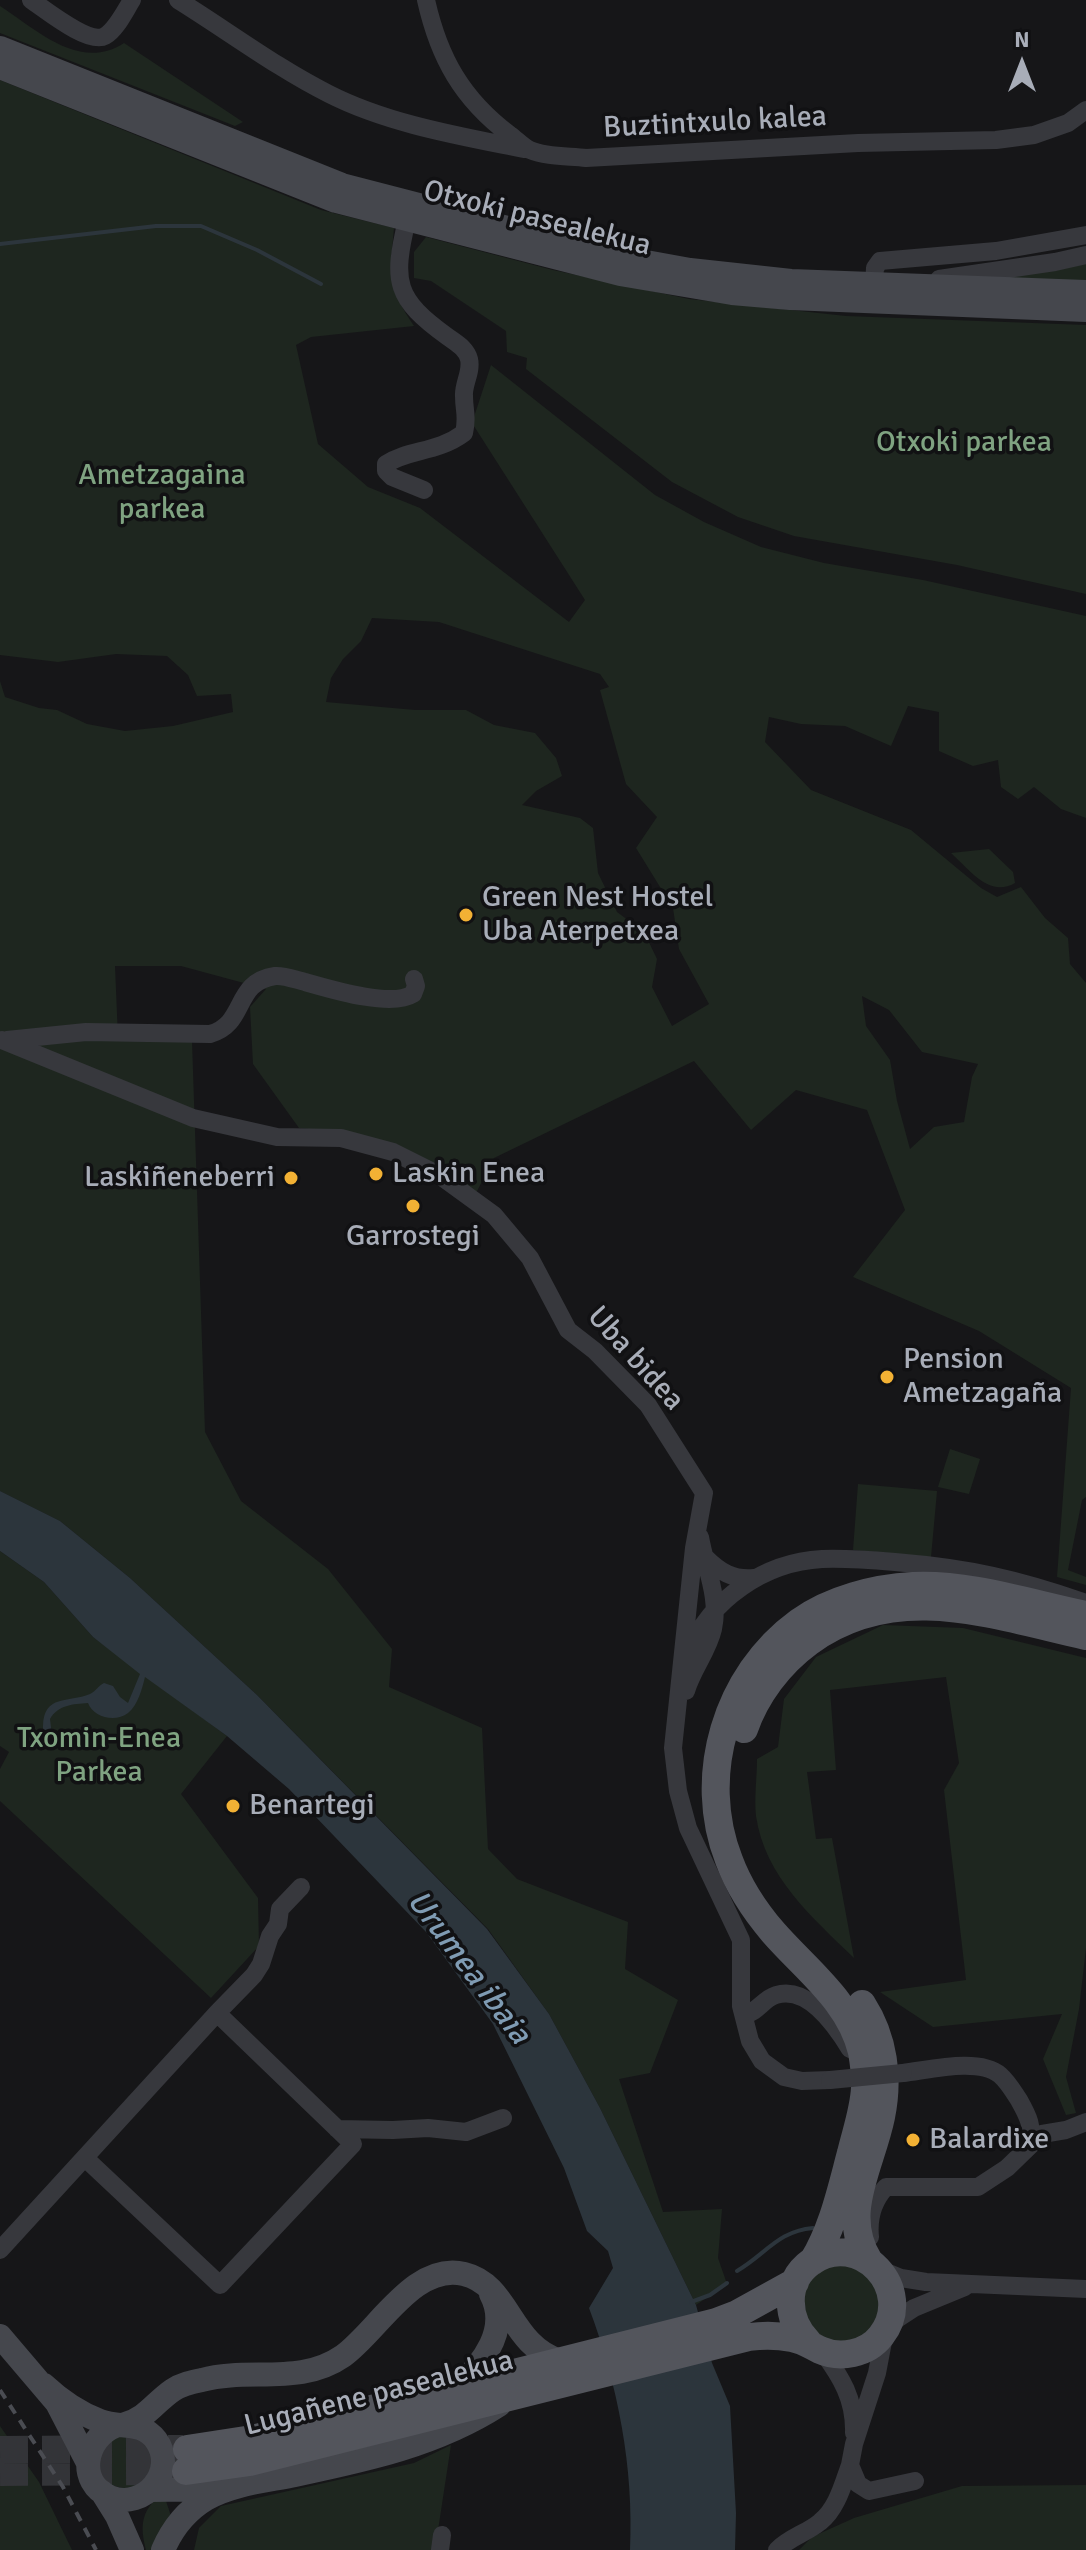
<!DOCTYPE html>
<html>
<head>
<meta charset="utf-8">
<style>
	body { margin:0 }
	#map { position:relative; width:1086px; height:2550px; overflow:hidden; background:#161618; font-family:Signika,sans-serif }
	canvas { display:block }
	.north { position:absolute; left:982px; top:24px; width:80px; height:80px; -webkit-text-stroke:6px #111113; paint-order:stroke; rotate:0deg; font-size:22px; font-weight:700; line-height:32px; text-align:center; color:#a8adb8 }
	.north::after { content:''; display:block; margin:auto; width:28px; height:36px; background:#a8adb8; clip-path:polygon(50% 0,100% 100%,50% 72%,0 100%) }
</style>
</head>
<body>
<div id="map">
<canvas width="1086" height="2550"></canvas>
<div class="north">N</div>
</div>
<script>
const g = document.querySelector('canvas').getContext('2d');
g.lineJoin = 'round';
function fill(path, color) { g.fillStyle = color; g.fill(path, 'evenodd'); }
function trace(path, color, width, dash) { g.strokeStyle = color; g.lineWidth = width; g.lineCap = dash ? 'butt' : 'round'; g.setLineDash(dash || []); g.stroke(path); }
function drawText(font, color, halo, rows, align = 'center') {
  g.font = font + ' Signika,sans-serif'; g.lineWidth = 7; g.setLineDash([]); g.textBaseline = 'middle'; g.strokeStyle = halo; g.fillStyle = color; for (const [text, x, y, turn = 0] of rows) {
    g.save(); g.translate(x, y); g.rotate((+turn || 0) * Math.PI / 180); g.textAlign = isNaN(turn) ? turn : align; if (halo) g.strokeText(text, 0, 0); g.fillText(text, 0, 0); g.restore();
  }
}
const green = new Path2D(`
	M0 6C37 30 80 72 124 43L243 122 235 126 0 33Z
	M0 80 321 210 394 228C390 274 387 286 414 326L311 337 296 345 318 444 368 487 420 508 569 622 585 600 472 423 491 365 655 495 704 522 761 547 824 563 923 580 1086 616V818L1061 809 1034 787 1018 799 1001 787 998 760 973 766 939 751V712L908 706 891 746 845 726 801 724 769 717 765 742 811 790 911 830 981 888 997 897 1021 887 1045 918 1068 938 1070 964 1086 983V1497L1082 1500 1068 1570 1086 1577V1585L1057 1577 1071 1388 979 1331 853 1277 905 1210 867 1110 796 1090 751 1130 694 1061 494 1158 475 1195 354 1134 299 1128 253 1064 250 1007 266 989 181 966H115L118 1038 192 1041 205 1432 241 1501 328 1569 392 1649 389 1687 482 1728 488 1849 517 1879 628 1922 625 1969 678 2000 650 2073 619 2079 663 2212 722 2209 718 2258 727 2284 696 2305 600 2108 549 2014 488 1929 257 1695 130 1578 60 1521 0 1491V681L5 697 39 708 57 710 87 724 125 731 173 726 233 712 231 694 197 696 188 675 167 656 116 654 58 662 0 655ZM372 618 439 622 600 674 609 687 600 690 626 784 657 817 636 848 673 908 679 949 709 1004 672 1026 652 987 657 959 644 932 617 912 598 873 593 828 580 818 522 805 536 791 562 776 556 758 535 733 494 725 466 710H415L326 702 331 678 343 659 361 641ZM862 996 889 1010 922 1052 978 1064 972 1077 964 1122 934 1127 910 1149 897 1101 890 1060 866 1026Z
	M426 237 553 270 689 299 846 316 1086 325V594L957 565 794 536 738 517 672 482 526 369 527 358 507 352 506 331 431 281 414 278V252Z
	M1086 260V283L990 277Z
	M989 849 1013 872 1015 883C989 898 970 870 951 853Z
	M950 1449 980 1459 969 1494 938 1487Z
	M858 1484 937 1491 931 1557 853 1550Z
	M0 1551 44 1582 93 1637 227 1736 181 1794 258 1898 259 1946 211 1998 0 1801V1769L9 1752 0 1746Z
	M883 1625 963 1628 1086 1658V1948L1079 2009 1066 2077 1076 2113 1066 2115 1043 2059 1062 2014 933 2027 880 1992 966 1980 944 1790 959 1763 946 1677 830 1690 836 1770 807 1772 816 1839 832 1838 854 1958C812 1917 765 1877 756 1816 754 1798 757 1777 757 1759L778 1747 784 1699 816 1657Z
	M803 2303a39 39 0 1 1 78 0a39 39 0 1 1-78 0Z
	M0 2426 39 2482 72 2550H0Z
	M99 2462a26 26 0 1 1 52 0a26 26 0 1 1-52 0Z
	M451 2445 435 2550H194L199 2528 221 2506 414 2463Z
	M1086 2485V2550H799L812 2537 854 2518 962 2486Z
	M155 2500 166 2501 172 2519 156 2550H146C141 2530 140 2515 155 2500Z`);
const water = new Path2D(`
	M0 1491 60 1521 130 1578 257 1695 487 1929 549 2014 600 2108 696 2305 712 2363 730 2406 736 2513 735 2550H630C634 2468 618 2385 589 2308L613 2268 608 2251 587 2231 564 2168 493 2024 426 1932 289 1789 227 1736 145 1677C142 1689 138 1705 128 1713 115 1723 93 1717 88 1703 73 1704 58 1705 50 1719L53 1744 50 1749C43 1740 43 1737 43 1726 44 1694 68 1703 90 1694 96 1691 98 1686 104 1683L113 1686 120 1697 128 1703 140 1674 93 1637 44 1582 0 1551Z`);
const stream = new Path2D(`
	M0 244 156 226H201L257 250 321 284
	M737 2271C766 2254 778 2231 813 2228
	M691 2302 710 2295 727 2283`);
const primaryTunnel = new Path2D(`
	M0 2450 183 2449
	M0 2472 186 2471`);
const minor = new Path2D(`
	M31 0C46 10 89 45 105 36 116 30 125 11 132 0
	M178 0C228 31 277 68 329 94 388 124 460 136 524 149
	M426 0C439 58 462 99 510 135 516 139 523 147 530 150 546 157 569 156 586 158L858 143 996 140 1034 135 1068 123 1086 110
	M407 220C392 282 395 299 448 337 456 343 466 348 469 359 472 372 463 384 464 396 464 412 468 416 464 433 437 453 409 449 386 464V471L392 477 424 490
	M939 279 1055 262 1086 255
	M874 284 875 268 880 261 996 251 1086 235
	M2 1040 193 1118 277 1137 341 1138 393 1152 439 1175 494 1215 530 1258 568 1330 595 1351 648 1405 704 1493 694 1548 673 1748 678 1791 688 1828 741 1940V2006L750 2041 762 2061 784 2077 802 2081 830 2080
	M7 1040 86 1032 210 1034C247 1024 233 982 275 976 284 975 296 980 305 982 330 989 391 1008 413 994L416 986 414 979
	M705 1557C720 1572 733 1580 754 1578
	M689 1652C710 1599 765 1562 822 1559 847 1558 871 1560 895 1562 968 1568 1018 1579 1086 1603
	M686 1691C692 1670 708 1651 713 1629 720 1597 705 1567 700 1537
	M217 2013 254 1975 261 1964 270 1936 278 1924 280 1909 301 1887
	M744 2015C758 2012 763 1999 776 1995 808 1985 836 2026 850 2049
	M903 2073C929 2070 979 2057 1000 2075 1008 2082 1013 2091 1019 2100 1028 2116 1034 2127 1029 2146
	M337 2129 393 2130 428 2128 466 2132 503 2118
	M870 2237C868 2217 873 2201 886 2187H978L1007 2168 1042 2134 1066 2130 1086 2122
	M0 2250 217 2013 353 2144 220 2285 85 2158
	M879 2269 901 2278 926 2282 1086 2289
	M888 2325 914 2308 965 2287
	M885 2331 877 2373 854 2444 850 2465 858 2484 869 2491 915 2481
	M822 2351C841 2377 855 2399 854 2433
	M440 2550 442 2535
	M777 2550C790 2537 807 2533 820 2522 837 2509 843 2484 850 2465`);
const secondary = new Path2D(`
	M0 48 342 185 624 258 690 270 791 281 1086 292
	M0 67 336 201 620 274 732 293 790 298 1086 310
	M0 2336 57 2403 87 2461
	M44 2385C60 2400 79 2413 100 2421 120 2429 141 2420 156 2440 178 2471 144 2511 110 2497 76 2482 85 2438 115 2426
	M458 2387C483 2363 510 2329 491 2294
	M125 2424C147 2418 155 2402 173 2390 182 2384 192 2382 202 2380 249 2367 300 2386 343 2356 378 2331 414 2262 464 2274 510 2285 509 2345 560 2361
	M151 2490 220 2489
	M102 2492 117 2516 132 2550
	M163 2550C172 2529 186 2511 206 2499 232 2484 266 2481 295 2475 366 2460 437 2445 499 2405`);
const primary = new Path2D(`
	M744 1729C756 1695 779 1664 809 1642 895 1579 992 1615 1086 1636
	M862 2004C884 2038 889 2078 881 2117 871 2166 839 2214 869 2261
	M813 2261C833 2228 841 2190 851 2153 856 2132 864 2110 865 2088 866 2076 864 2064 862 2052 850 2001 806 1970 773 1932 755 1911 739 1887 729 1860 696 1776 726 1675 799 1622 831 1599 875 1588 913 1586 968 1583 1032 1604 1086 1615
	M187 2449 252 2439 716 2322 737 2314 795 2282
	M186 2471 250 2462 749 2337C763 2335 777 2335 792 2338 803 2340 810 2345 820 2350 840 2359 867 2354 881 2336 917 2290 859 2228 811 2262 783 2282 786 2319 808 2342`);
const rail = new Path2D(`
	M0 2390 63 2487 96 2550`);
const minorBridge = new Path2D(`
	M830 2080 903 2073`);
const markers = [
	[466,915,8,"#f2b134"],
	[376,1174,8,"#f2b134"],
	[291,1178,8,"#f2b134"],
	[413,1206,8,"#f2b134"],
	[887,1377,8,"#f2b134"],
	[233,1806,8,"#f2b134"],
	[913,2140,8,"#f2b134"]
];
const streetNames = [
	["Buztintxulo kalea",715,123,-3],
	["Otxoki pasealekua",537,219,14],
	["Uba bidea",635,1359,48],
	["Lugañene pasealekua",379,2394,-14]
];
const parkNames = [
	["Otxoki parkea",964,443],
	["Ametzagaina",162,476],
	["parkea",162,510],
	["Txomin-Enea",99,1739],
	["Parkea",99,1773]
];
const poiNames = [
	["Green Nest Hostel",482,898],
	["Uba Aterpetxea",482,932],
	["Laskin Enea",392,1174],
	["Laskiñeneberri",275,1178,"right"],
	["Garrostegi",413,1237,"center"],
	["Pension",903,1360],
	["Ametzagaña",903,1394],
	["Benartegi",249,1806],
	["Balardixe",929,2140]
];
const waterNames = [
	["Urumea ibaia",468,1968,53]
];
fill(green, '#1e261f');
fill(water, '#2c353c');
trace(stream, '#2c353c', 4);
trace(primaryTunnel, '#333438', 28, [28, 14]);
trace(minor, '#37383d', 18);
trace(secondary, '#45474d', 24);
trace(primary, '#53555c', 28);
trace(rail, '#4a4c52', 4, [10, 8]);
trace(minorBridge, '#37383d', 18);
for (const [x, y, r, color] of markers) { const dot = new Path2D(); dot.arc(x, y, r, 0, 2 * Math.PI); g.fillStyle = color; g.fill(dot); trace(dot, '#111113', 3); }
drawText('30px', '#a8adb8', '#111113', streetNames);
drawText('30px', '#7fa381', '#111113', parkNames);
drawText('30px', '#a8adb8', '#111113', poiNames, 'left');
drawText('italic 32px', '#7f9bb3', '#111113', waterNames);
</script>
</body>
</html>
